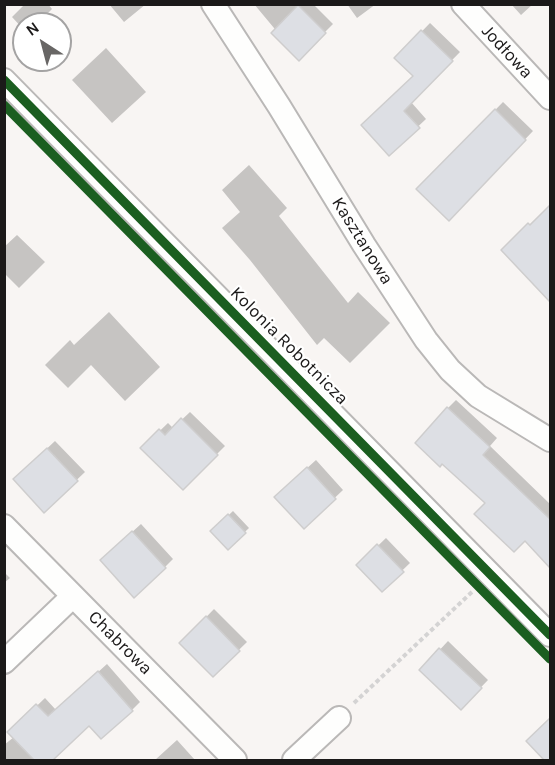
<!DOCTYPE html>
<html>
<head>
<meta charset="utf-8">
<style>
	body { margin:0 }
	#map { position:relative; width:555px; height:765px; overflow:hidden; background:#f8f5f3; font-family:Karla,sans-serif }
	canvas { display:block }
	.frame { position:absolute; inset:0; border:6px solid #1b1919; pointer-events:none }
	.north { position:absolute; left:12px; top:12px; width:60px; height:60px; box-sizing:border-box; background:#fff; border:2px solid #a4a3a3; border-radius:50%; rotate:324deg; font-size:16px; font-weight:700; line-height:24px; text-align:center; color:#1b1919 }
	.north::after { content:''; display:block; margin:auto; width:21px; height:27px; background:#686665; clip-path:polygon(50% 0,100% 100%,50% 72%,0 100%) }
</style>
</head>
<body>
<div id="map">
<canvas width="555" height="765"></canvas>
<div class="frame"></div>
<div class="north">N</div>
</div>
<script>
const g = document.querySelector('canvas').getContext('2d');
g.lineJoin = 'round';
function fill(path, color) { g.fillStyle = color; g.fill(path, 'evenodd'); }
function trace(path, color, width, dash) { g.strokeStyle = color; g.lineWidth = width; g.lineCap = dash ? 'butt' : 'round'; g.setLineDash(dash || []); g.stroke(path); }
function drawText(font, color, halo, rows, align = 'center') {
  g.font = font + ' Karla,sans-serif'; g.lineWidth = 4.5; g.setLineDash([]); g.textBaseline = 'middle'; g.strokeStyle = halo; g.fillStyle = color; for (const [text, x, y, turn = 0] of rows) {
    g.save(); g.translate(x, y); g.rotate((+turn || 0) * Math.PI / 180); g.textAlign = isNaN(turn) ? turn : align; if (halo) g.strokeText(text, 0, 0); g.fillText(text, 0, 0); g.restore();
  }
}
const shadow = new Path2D(`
	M25 4H48L52 9 37 24H24V30L12 17Z
	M109 4H146L124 22Z
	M254 4H313L333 24 299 58Z
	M347 4H376L357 18Z
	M511 4H533L521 15Z
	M430 23 460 52 411 102 426 119 389 154 415 76 396 58Z
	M106 48 146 92 112 123 72 80Z
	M503 102 533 131 449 219 418 189Z
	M249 165 287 208 279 216 348 303 358 292 390 323 350 363 324 338 317 345 250 260 222 228 240 212 222 190Z
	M550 205V299L503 250Z
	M17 235 45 262 19 288 4 273V247Z
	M109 312 160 367 125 401 91 365 68 388 45 365 70 340 74 345Z
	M456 400 497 438 490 446 550 504V566L487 503 448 408Z
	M190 412 225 446 183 488 142 448 168 423 173 428Z
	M55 441 85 472 44 511 23 471Z
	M316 460 343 490 304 527 284 489Z
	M233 511 249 528 228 548 212 531Z
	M141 524 173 559 165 567 110 552Z
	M386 538 410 563 382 590 358 565Z
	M4 572 10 578 4 583Z
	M214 609 247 642 213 675 181 643Z
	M448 641 488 680 461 708 421 670Z
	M107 664 140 702 132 710 101 737 89 724 51 760H4V745L14 737 17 725 45 698 56 710Z
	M550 719V760H546L528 741Z
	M177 740 195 760H155Z`);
const building = new Path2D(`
	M298 5 326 33 299 61 271 33Z
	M421 30 453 61 404 111 420 128 389 156 361 125 413 76 394 58Z
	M495 109 526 140 449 221 416 189Z
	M550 205V302L501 250 528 223 530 225Z
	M447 407 490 447 483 455 550 519V568L525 541 514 552 474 514 485 503 442 464 440 467 415 443Z
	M181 418 218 455 183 490 140 448 159 429 165 435Z
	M47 448 78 481 44 513 13 479Z
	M307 467 336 499 304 529 274 497Z
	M228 514 246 533 228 550 210 531Z
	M132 531 166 568 134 598 100 560Z
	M377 544 404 572 382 592 356 565Z
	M206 616 240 651 213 677 179 643Z
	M439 648 482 688 461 710 419 670Z
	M98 671 133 711 101 739 89 726 53 760H34L7 732 36 704 48 716Z
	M550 718V760H544L526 741Z`);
const path = new Path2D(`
	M354 703 473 591`);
const minor = new Path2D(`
	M213 4 279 106 364 245 426 340 450 370 478 396 550 440
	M463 4 550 98
	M4 80 550 635
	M4 526 235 760
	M4 662 73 596
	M294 760 339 718`);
const cycleway = new Path2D(`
	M4 80 550 635
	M4 105 550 659`);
const streetNames = [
	["Jodłowa",507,52,47],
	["Kasztanowa",362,241,58],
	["Kolonia Robotnicza",289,346,45],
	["Chabrowa",120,643,45]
];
fill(shadow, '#0003');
fill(building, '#dddfe4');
trace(building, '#cecdcd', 1.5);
trace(minor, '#bab8b7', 26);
trace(path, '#d4d3d3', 4, [4.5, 3]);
trace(minor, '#fefefd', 22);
trace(cycleway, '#1b5e20', 9);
drawText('18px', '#1b1919', '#fff', streetNames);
</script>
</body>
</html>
